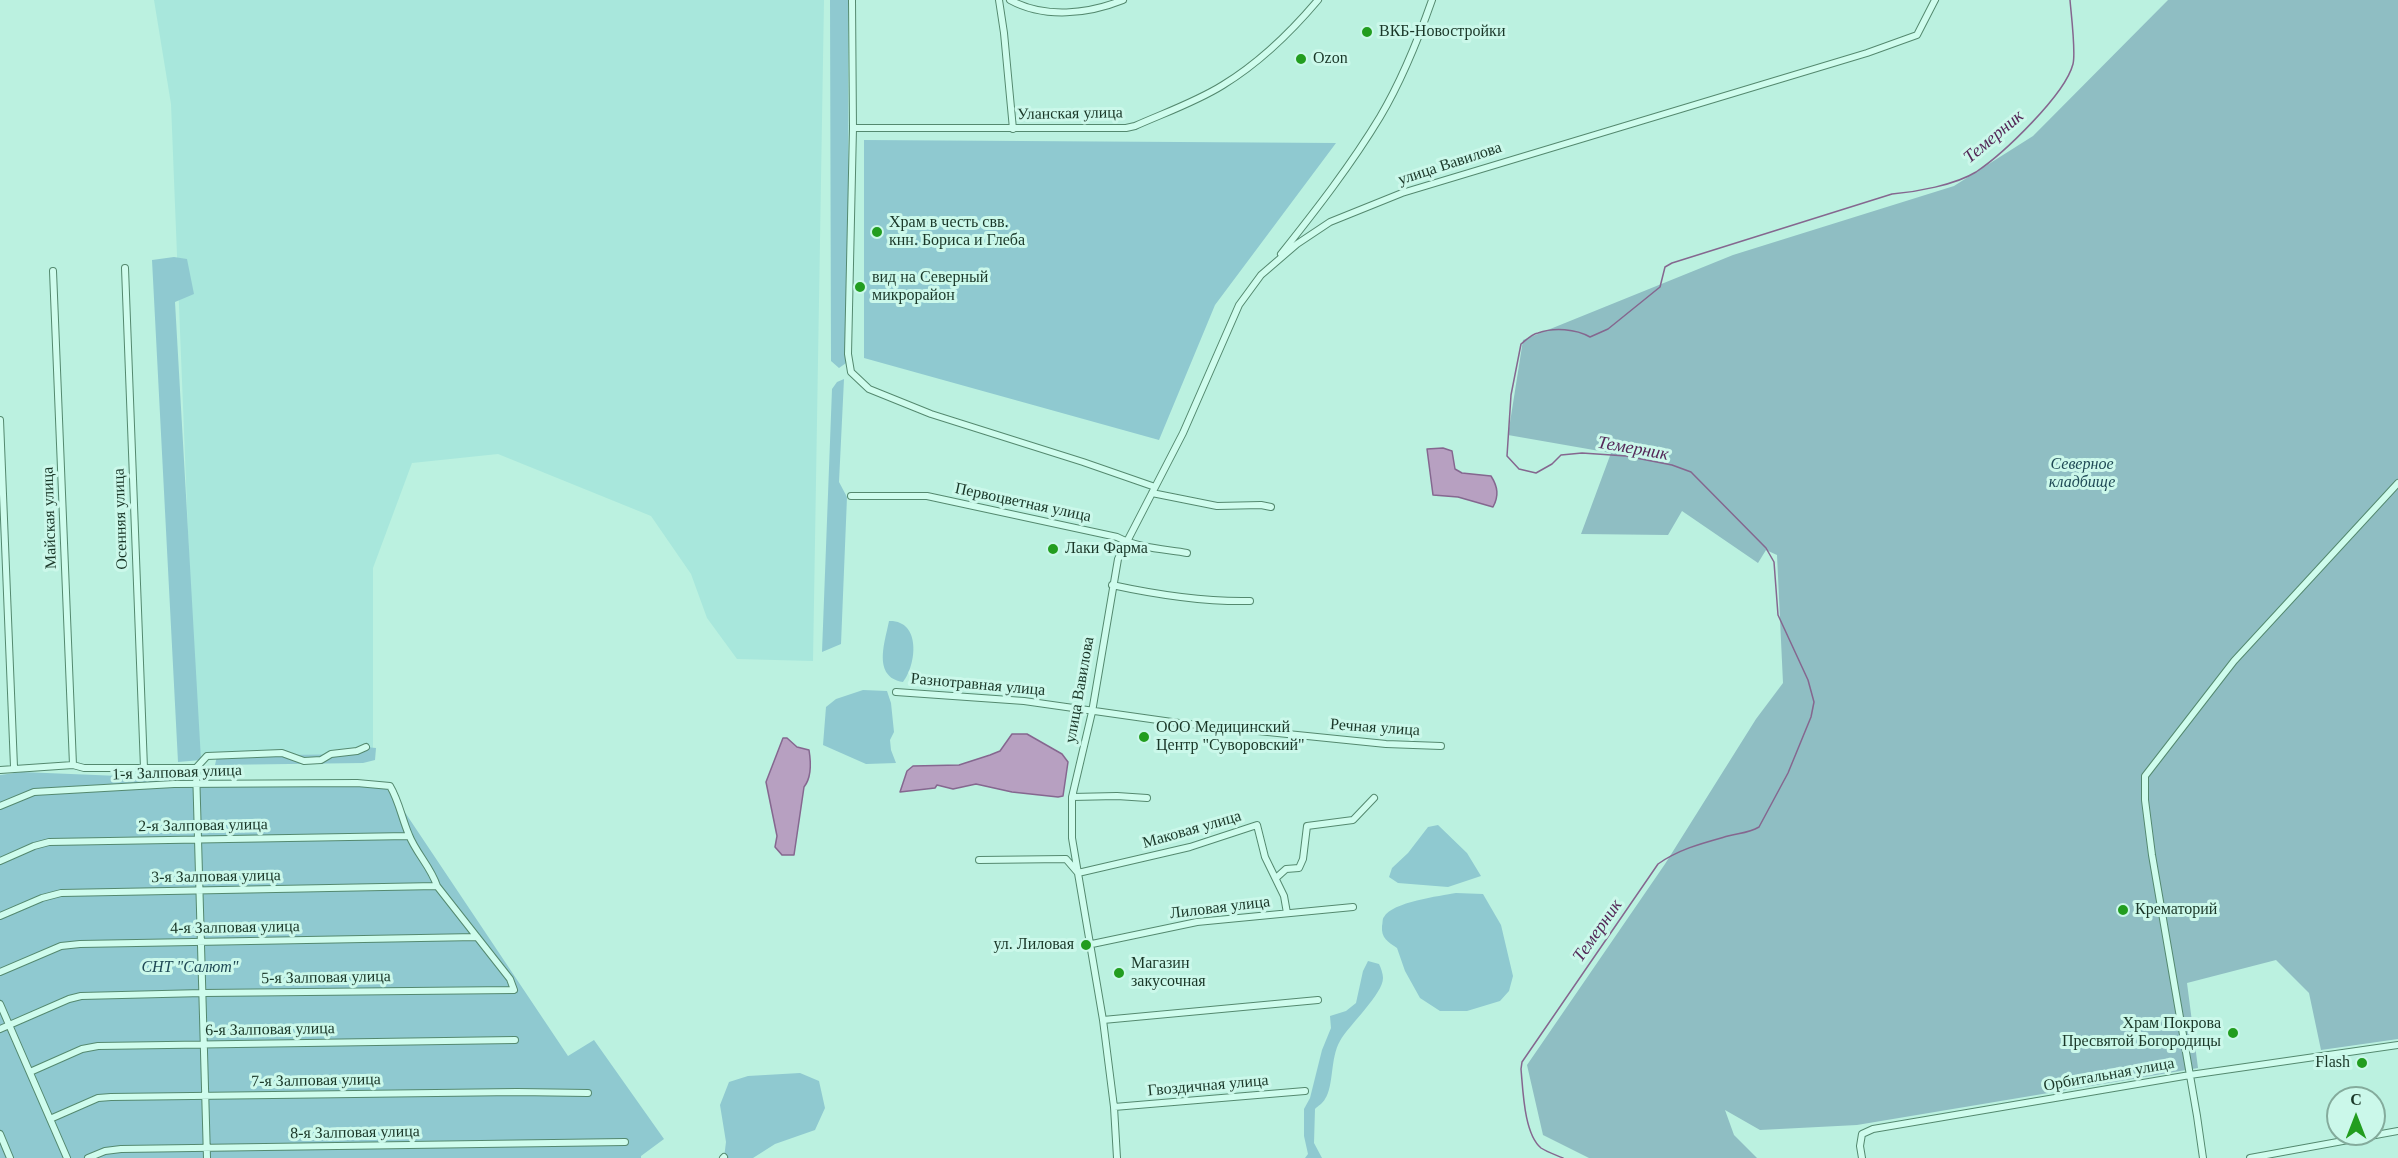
<!DOCTYPE html>
<html>
<head>
<meta charset="utf-8">
<style>
	body { margin:0 }
	#map { position:relative; width:2398px; height:1158px; overflow:hidden; background:#bbf1e0; font-family:Georgia,serif }
	canvas { display:block }
	.north { position:absolute; left:2326px; top:1086px; width:60px; height:60px; box-sizing:border-box; background:#cbf8ea; border:2px solid #84ab9c; border-radius:50%; rotate:0deg; font-size:16px; font-weight:700; line-height:24px; text-align:center; color:#1a3728 }
	.north::after { content:''; display:block; margin:auto; width:21px; height:27px; background:#229d1f; clip-path:polygon(50% 0,100% 100%,50% 72%,0 100%) }
</style>
</head>
<body>
<div id="map">
<canvas width="2398" height="1158"></canvas>
<div class="north">С</div>
</div>
<script>
const g = document.querySelector('canvas').getContext('2d');
g.lineJoin = 'round';
function fill(path, color) { g.fillStyle = color; g.fill(path, 'evenodd'); }
function trace(path, color, width, dash) { g.strokeStyle = color; g.lineWidth = width; g.lineCap = dash ? 'butt' : 'round'; g.setLineDash(dash || []); g.stroke(path); }
function drawText(font, color, halo, rows, align = 'center') {
  g.font = font + ' Georgia,serif'; g.lineWidth = 6; g.setLineDash([]); g.textBaseline = 'middle'; g.strokeStyle = halo; g.fillStyle = color; for (const [text, x, y, turn = 0] of rows) {
    g.save(); g.translate(x, y); g.rotate((+turn || 0) * Math.PI / 180); g.textAlign = isNaN(turn) ? turn : align; if (halo) g.strokeText(text, 0, 0); g.fillText(text, 0, 0); g.restore();
  }
}
const farmland = new Path2D(`
	M154 0H824L813 661 737 659 707 618 691 574 651 516 498 454 412 463 373 568V756L197 759 171 104Z`);
const green = new Path2D(`
	M830 0H848L849 361 839 368 831 361Z
	M864 140 1336 143 1215 305 1159 440 864 358Z
	M174 257 187 259 194 294 175 302 201 760 178 762 152 260Z
	M844 379 839 482 847 497 841 644 822 652 832 389 837 382Z
	M889 621C921 620 917 664 903 682 872 677 885 642 889 621Z
	M863 690 887 691 891 703 894 732 890 740 891 750 896 763 866 764 823 745 826 707 836 699Z
	M366 747 376 748 375 760 363 763 215 765 217 756 359 754Z
	M22 772 388 787 568 1056 594 1040 664 1139 641 1156V1158H0V775Z
	M1438 825 1467 853 1481 876 1448 887 1398 883 1389 877 1392 868 1408 853 1428 827Z
	M1456 893 1483 894 1501 925 1513 976 1509 991 1500 1001 1467 1011H1440L1420 998 1405 971 1397 948C1388 942 1381 938 1382 926 1383 923 1382 919 1384 917 1392 902 1440 896 1456 893Z
	M1368 961 1379 964C1381 968 1383 974 1383 978 1383 994 1349 1025 1340 1041 1330 1058 1334 1086 1325 1099 1323 1103 1318 1106 1315 1109L1314 1143 1322 1158H1305L1308 1154 1304 1136V1109L1310 1098 1322 1050 1331 1028 1330 1016 1346 1011 1356 1003 1363 971Z
	M800 1073 819 1081 825 1108 815 1130 775 1144 753 1158H724L726 1142 720 1105 729 1082 748 1076Z`);
const cemetery = new Path2D(`
	M2168 0H2398V1039L2321 1050 2309 993 2276 960 2187 983 2198 1068 1857 1125 1760 1130 1725 1110 1734 1135 1757 1158H1589L1543 1135 1527 1065 1665 864 1756 719 1783 683 1777 555 1766 550 1758 563 1682 511 1668 535 1581 534 1611 453 1508 435 1523 340 1733 255 1954 186 2033 136Z`);
const water = new Path2D(`
	M1443 448 1452 451 1455 469 1462 473 1491 476C1498 487 1499 496 1493 507L1458 497 1433 495 1427 449Z
	M1012 734H1027L1062 754 1068 762 1063 796 1058 797 1012 792 976 784 953 789 937 785 935 788 900 792 907 771 913 766 959 765 990 755 1000 751Z
	M783 738H787L797 747 809 750C811 762 812 777 804 787L794 855H782L775 847 777 836 766 782Z`);
const stream = new Path2D(`
	M1563 1158C1556 1155 1547 1152 1541 1148 1524 1134 1523 1090 1521 1069L1522 1062 1658 864C1679 849 1703 843 1728 836 1739 833 1749 833 1759 827L1788 773 1811 717 1814 702 1808 680 1778 615 1774 562 1766 548 1691 472 1672 465 1626 456 1582 453 1561 455 1552 464 1536 473 1519 469 1507 456 1511 395 1521 344C1526 340 1532 334 1538 333 1554 327 1576 329 1590 337L1608 329 1660 287 1665 267 1672 263 1892 194C1916 192 1955 185 1976 172 2003 154 2065 95 2073 64 2076 52 2071 13 2070 0`);
const minor = new Path2D(`
	M852 0 853 128 848 354 851 372 869 389 931 414 1083 462 1155 487
	M999 0 1004 33 1013 129
	M1010 0C1045 19 1088 14 1123 0
	M853 128H1126L1135 126C1164 113 1196 102 1223 85 1259 63 1291 32 1318 0
	M1281 254C1316 210 1351 165 1380 117 1402 80 1418 40 1432 0
	M125 268 144 768
	M53 271 73 765
	M0 420 14 767
	M1152 493 1217 506 1261 505 1271 507
	M851 496H927L1117 537C1138 548 1163 549 1187 553
	M1112 585C1158 595 1203 602 1250 601
	M896 692 1024 701 1179 723 1386 744 1441 746
	M196 768 207 1158
	M0 770 73 765 84 768H196L207 756 282 753 304 761 321 760 331 754 357 751 366 747
	M1072 797 1117 796 1147 798
	M0 806 34 792 174 784 357 783 390 786C399 801 402 819 409 835 416 853 431 867 437 886L510 979 514 990 203 993 81 996 69 999 0 1029
	M979 860 1066 859 1078 873 1190 847 1257 825 1265 857 1284 896 1287 913
	M0 861 34 846 49 842 409 836
	M1276 878 1286 869 1299 868 1303 859 1307 826 1353 820 1374 798
	M0 916 42 898 61 893 437 886
	M1092 944 1197 922 1353 907
	M0 972 61 946 80 944 477 937
	M0 1004 67 1158
	M1103 1020 1318 1000
	M30 1072 82 1049 98 1046 515 1040
	M1114 1107 1305 1091
	M50 1119 98 1098 111 1097 517 1092 588 1093
	M0 1134 10 1158
	M88 1158 105 1151 121 1149 625 1142
	M723 1158 724 1157
	M1117 1158 1114 1107 1103 1020 1072 838V797L1092 712 1118 559 1183 433 1239 305 1261 275 1297 244 1330 222 1402 193 1867 53 1917 35 1935 0
	M1862 1158 1860 1146 1862 1134 1873 1129 2190 1075 2398 1045
	M2203 1158 2197 1116 2152 855 2145 800V776L2234 661 2398 483
	M2250 1158 2398 1131`);
const markers = [
	[1367,32,6,"#229d1f"],
	[1301,59,6,"#229d1f"],
	[877,232,6,"#229d1f"],
	[860,287,6,"#229d1f"],
	[1053,549,6,"#229d1f"],
	[1144,737,6,"#229d1f"],
	[2123,910,6,"#229d1f"],
	[1086,945,6,"#229d1f"],
	[1119,973,6,"#229d1f"],
	[2233,1033,6,"#229d1f"],
	[2362,1063,6,"#229d1f"]
];
const poiNames = [
	["ВКБ-Новостройки",1379,32],
	["Ozon",1313,59],
	["Храм в честь свв.",889,223],
	["кнн. Бориса и Глеба",889,241],
	["вид на Северный",872,278],
	["микрорайон",872,296],
	["Лаки Фарма",1065,549],
	["ООО Медицинский",1156,728],
	["Центр \"Суворовский\"",1156,746],
	["Крематорий",2135,910],
	["ул. Лиловая",1074,945,"right"],
	["Магазин",1131,964],
	["закусочная",1131,982],
	["Храм Покрова",2221,1024,"right"],
	["Пресвятой Богородицы",2221,1042,"right"],
	["Flash",2350,1063,"right"]
];
const streetNames = [
	["Уланская улица",1070,114,-1],
	["улица Вавилова",1450,164,-18],
	["Первоцветная улица",1023,503,12],
	["Майская улица",50,518,-92],
	["Осенняя улица",121,519,-92],
	["Разнотравная улица",978,685,5],
	["улица Вавилова",1080,690,-80],
	["Речная улица",1375,728,4],
	["1-я Залповая улица",177,773,-2],
	["2-я Залповая улица",203,826,-1],
	["Маковая улица",1192,830,-16],
	["3-я Залповая улица",216,877,-1],
	["Лиловая улица",1220,908,-7],
	["4-я Залповая улица",235,928,-1],
	["5-я Залповая улица",326,978,-1],
	["6-я Залповая улица",270,1030,-1],
	["Орбитальная улица",2109,1075,-10],
	["7-я Залповая улица",316,1081,-1],
	["Гвоздичная улица",1208,1086,-5],
	["8-я Залповая улица",355,1133,-1]
];
const parkNames = [
	["Северное",2082,465],
	["кладбище",2082,483],
	["СНТ \"Салют\"",190,968]
];
const waterNames = [
	["Темерник",1994,137,-40],
	["Темерник",1633,449,10],
	["Темерник",1598,931,-55]
];
fill(farmland, '#a8e7dc');
fill(green, '#8fc9d0');
fill(cemetery, '#8fbec3');
fill(water, '#b7a0c1');
trace(water, '#85678f', 1.5);
trace(stream, '#85678f', 1.5);
trace(minor, '#54896f', 8);
trace(minor, '#cffced', 6);
for (const [x, y, r, color] of markers) { const dot = new Path2D(); dot.arc(x, y, r, 0, 2 * Math.PI); g.fillStyle = color; g.fill(dot); trace(dot, '#cbf8ea', 2); }
drawText('16px', '#1a3728', '#cbf8ea', poiNames, 'left');
drawText('16px', '#1a3728', '#cbf8ea', streetNames);
drawText('italic 16px', '#1f4955', '#cbf8ea', parkNames);
drawText('italic 18px', '#542858', '#cbf8ea', waterNames);
</script>
</body>
</html>
